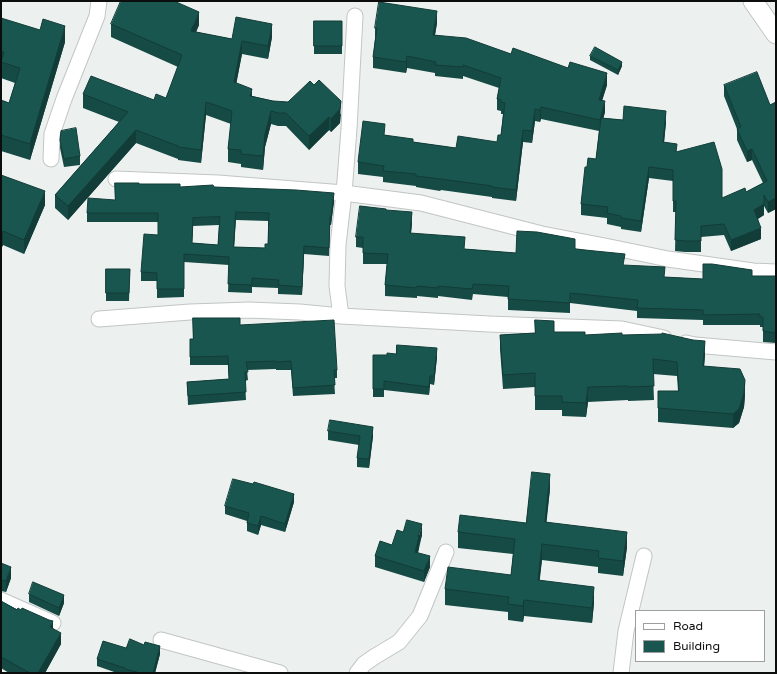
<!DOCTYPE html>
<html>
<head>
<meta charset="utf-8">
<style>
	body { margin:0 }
	#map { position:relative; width:777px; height:674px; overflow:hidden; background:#ecf1f0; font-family:"Varela Round",sans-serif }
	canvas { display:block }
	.frame { position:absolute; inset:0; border:2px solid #0c0d0d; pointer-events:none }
	.legend { position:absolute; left:635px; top:610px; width:130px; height:52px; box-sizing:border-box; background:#fff; border:1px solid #9e9e9e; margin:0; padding:5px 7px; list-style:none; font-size:12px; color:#0c0d0d }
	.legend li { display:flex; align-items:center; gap:8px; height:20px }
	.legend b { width:20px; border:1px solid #9e9e9e }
</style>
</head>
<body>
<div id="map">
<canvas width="777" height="674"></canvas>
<div class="frame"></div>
<ul class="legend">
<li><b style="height:5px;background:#fff"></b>Road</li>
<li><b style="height:11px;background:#19564f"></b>Building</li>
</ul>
</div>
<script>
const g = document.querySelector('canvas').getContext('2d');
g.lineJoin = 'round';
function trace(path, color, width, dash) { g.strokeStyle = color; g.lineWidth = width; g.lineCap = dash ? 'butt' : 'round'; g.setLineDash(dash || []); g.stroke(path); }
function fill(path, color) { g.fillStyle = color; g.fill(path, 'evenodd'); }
const minor = new Path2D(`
	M51 159 52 134 64 99 97 16 99 1
	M116 179 218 183 344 193 421 203 542 234 605 246 668 259 753 271 776 272
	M341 316 337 286 338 245 344 193 349 129 355 16
	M99 319 190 312 249 310 300 312 341 316 489 324 622 329 664 338
	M686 343 695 345 776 352
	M1 600 53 623
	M161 640 280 673
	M357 673 364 664 374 657 399 642 420 616 446 552
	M621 673 626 631 644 556`);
const major = new Path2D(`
	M753 1 776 34`);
const wall = new Path2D(`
	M1 18 65 42 30 160 1 151V100L9 103 15 83 1 78Z
	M314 21H342V54H314Z
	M437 23 435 35 511 54 607 85 602 100 605 112 603 118 623 120 666 122 664 142 677 152 722 198 746 192 763 183 752 160 747 162 737 140V129L724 96V85L770 105 776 102V209L768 213 764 206V215L758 219 761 239 731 251 724 235 701 237V252H685L675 251 676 212H673V181L649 178 641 232 621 229V227L607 224V218L581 215V204L587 167 596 159 599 131 541 119 540 122 535 121 532 143 523 142 516 201 492 198V197L441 190 440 191 416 187V186L383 182V177L358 174V162L385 135 413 142 456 148 497 142 501 135 503 114H501V111L497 110V99L499 88 463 76V79L435 76V73L407 68 406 73 373 68V57L375 39V28Z
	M111 24 199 25 196 32 232 39 272 37 268 59 242 54 236 83 252 96 273 101 341 114 340 123 331 132 329 130 309 150 286 126H278L271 124 265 147 263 170 241 167V164L228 162V149L231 124 206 115 201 163 178 160V159L136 143 68 220 55 208V195L119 122 83 108V94L154 100 166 98 178 67 111 37Z
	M590 56 622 66 618 75 590 60Z
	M61 131 80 156V165L64 167 60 148Z
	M1 175 45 205 24 254 3 245 1 249Z
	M139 184 180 187H214L334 201 331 225H330L329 256 304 254 302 295 278 294V288L252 287V293L228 292 229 265 184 262V297L157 298V281H141V272L158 235V222H87V213L115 200ZM236 220 268 221V244L265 248 234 247ZM219 225 218 245 192 243 193 226Z
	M386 210 412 223 411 233 465 249 516 253 575 249 625 266 665 277 703 279 752 276H776V343L763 342V327H760V325H703V320L637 318V311L570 303V313L508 310V297L473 294 472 300 438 296V298L417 296V298L385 296V285L387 264H363V248L356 247V237Z
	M106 269H130L129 301H106Z
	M240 325 337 370V378H334L335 394 293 396 291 370H276V369L247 370 248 380 245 381 246 400 188 405 187 382 229 379 228 365H190V339H193Z
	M554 332 585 335H622L705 355 704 366 745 395 744 407 739 423 733 428 658 422V391H678L677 376 653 374 654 400 628 401V400L588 402 586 417 562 416V410H535V387L503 389 500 349V335Z
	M373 355 437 357 434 385 430 384 429 395 384 390V397H373Z
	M328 431 373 436 369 468 357 467V458L359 445 328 440Z
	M550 489 546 522 627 547 623 576 598 573V567L542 560 539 581 594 603 592 623 524 616 523 622 508 620V612L445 605V589L511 575 513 554 458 548V532L526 523Z
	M294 502 285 532 261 525 258 535 247 531V521L225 514V506Z
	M403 532 422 535 418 553 430 567 424 582 375 567V556L392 545Z
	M1 563 11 578 6 592 1 591Z
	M29 594 64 603 59 616 29 602Z
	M1 601 53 628 61 644 45 673H9L1 668Z
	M126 648 160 654 155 673H117L97 666V659Z`);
const shadedWall = new Path2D(`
	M437 11V23L433 46V35Z
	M199 12V25L191 44V31Z
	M272 24V37L268 59V46Z
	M65 26V42L30 160V144Z
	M242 41V54L234 96V82Z
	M407 56V68L406 73V62Z
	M622 62V66L618 75V70Z
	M607 73V85L599 111V100Z
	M252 89V102L250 96Z
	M341 101 340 123 331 132V119Z
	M605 101V112L600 132V120Z
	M206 102V115L201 163V150Z
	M541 107V119L540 122V110Z
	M535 109V121L532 143V131Z
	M271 111V124L265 147 263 170V156L265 134Z
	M666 111V122L663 153V142Z
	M329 117V130L309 150V136Z
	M136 130V143L68 220V206Z
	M523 130V142L516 201V190Z
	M752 149V160L747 162V151Z
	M649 167V178L641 232V221Z
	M45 191V205L24 254V240Z
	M334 193V201L331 225V217Z
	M776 198V209L768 213V202Z
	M764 204V215L754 221V210Z
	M412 212V223L410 243V233Z
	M761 228V239L731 251V240Z
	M3 231V245L1 249V235Z
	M304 246V254L302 295V287Z
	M705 341V355L703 380V366Z
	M437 348V357L434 385V376Z
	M430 376V384L429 395V387Z
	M745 380V395L744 407 739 423 733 428V414Z
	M588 387V402L586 417V403Z
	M373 427V436L369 468V459Z
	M550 474V489L545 537V522Z
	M294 494V502L285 532V524Z
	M261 516V525L258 535V526Z
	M422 524V535L419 545V548L415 563V552Z
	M627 532V547L623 576V561Z
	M542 544V560L538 596V580Z
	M430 556V567L424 582V571Z
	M11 567V578L6 592V581Z
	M594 587V603L592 623V608Z
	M64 595V603L59 616V608Z
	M524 600V616L523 622V606Z
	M53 621V632L50 627Z
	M61 633V644L45 673H38Z
	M160 646V654L155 673H153Z`);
const building = new Path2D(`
	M121 1H174L199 12 191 31 232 39 236 17 272 24 268 46 242 41 234 82 252 89 250 96 273 101 288 102 310 81 314 85 319 80 341 101 340 109 331 119 329 117 309 136 286 113H278L271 111 265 134 263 156 241 154V150L228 149 232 111 206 102 201 150 178 147V146L136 130 68 206 55 195 128 112 83 94 91 76 154 100 156 94 166 98 182 55 111 24Z
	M379 2 437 11 433 35 466 38 511 54 513 48 568 68 570 62 607 73 599 100 605 101 600 120 541 107 540 110 535 109 532 131 523 130 516 190 492 187V186L441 179H440L416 176V174L383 171 384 166 358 162 363 121 385 124 384 135 413 139V142L456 148 458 136 497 142 498 135H501L505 103 501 102V100L497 99 501 78 463 65V67L435 65 436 62 407 56 406 62 373 57 377 28H375Z
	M1 18 40 30 43 19 65 26 30 144 1 135V100L9 103 20 68 1 62 4 52 1 51Z
	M314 21H342V46H314Z
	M595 47 622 62 618 70 590 56Z
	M757 72 770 105 776 102V198L768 202 764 195V204L754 210 761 228 731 240 724 224 701 226V241H685L675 240 676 201H673V170L649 167 641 221 621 218V216L607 213 608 207 581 204 585 167H587L588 158 596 159 601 118 623 120 624 106 666 111 663 142 677 144 676 152 714 142 722 169V198L745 188 746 192 767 181 752 149 747 151 737 129 741 127 724 85Z
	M76 128 80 156 64 159 60 140 61 131Z
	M1 175 45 191 24 240 3 231 1 235Z
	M115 183H139V184H180V187L213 185 214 187 296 190 334 193 331 217H330L329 248 304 246 302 287 278 285 279 280 252 278V285L228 284 229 257 184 254V289H157V273L141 272 144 234 158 235V213H87L88 198 115 200ZM236 212 269 213 268 244H265V248L234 247ZM220 217 218 245 192 243 193 218Z
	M360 206 386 209V210L412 212 410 233 465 237 464 249 516 253 517 231 537 232 575 239V249L625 254 623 265 665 267 664 277 703 279V264H712L752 270V276H776V333L763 331V317H760V314L703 315V310L637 308 638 300 570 293V303L508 299 509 286 473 284 472 289 438 286V288L417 286V288L385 285 388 254 363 253V237H356Z
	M106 269H130L129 293H106Z
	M193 318H240V325L334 320 337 370H334L335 385 293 388 291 361 276 362V361L246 362 248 372H245L246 392 188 396 187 382 229 379 228 356 190 357V339H193Z
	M535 320 554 321V332H585V335L622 333V335L662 334V333L693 340 705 341 703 366 740 369 745 380 744 393 739 409 733 414 658 408V391H679L677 362 653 359 654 386 628 387V386L588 387 586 403 562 402V396H535V373L503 375 500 335 535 333Z
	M397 345 437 348 434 376H430L429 387 384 381V389H373V355H387V353L396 354Z
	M330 420 373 427 369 459 357 458 360 436 328 431Z
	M532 472 550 474 545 522 627 532 623 561 598 558 599 551 542 544 538 580 594 587 592 608 524 600 523 606 508 604 509 597 445 589 448 567 511 575 515 539 458 532 460 515 526 523Z
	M233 479 253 484 254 482 294 494 285 524 261 516 258 526 247 523 249 513 225 506Z
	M407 520 422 524 418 537H419L415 552 430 556 424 571 375 556 380 541 392 545 397 530 403 532Z
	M1 563 11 567 6 581 1 580Z
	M33 582 64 595 59 608 29 594Z
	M1 601 17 610 18 608 21 610 22 608 49 620 53 621 50 627 61 633 38 673H30L1 657Z
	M130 639 144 645 145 642 160 646 153 673H136L137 672 125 669V668L97 659 103 641 126 648Z`);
trace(minor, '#c1c5c4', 17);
trace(major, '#c1c5c4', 21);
trace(minor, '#fff', 15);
trace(major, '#fff', 19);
fill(wall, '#164a44');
fill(shadedWall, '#123c37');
fill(building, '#19564f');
trace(building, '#123c37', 1);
</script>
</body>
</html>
